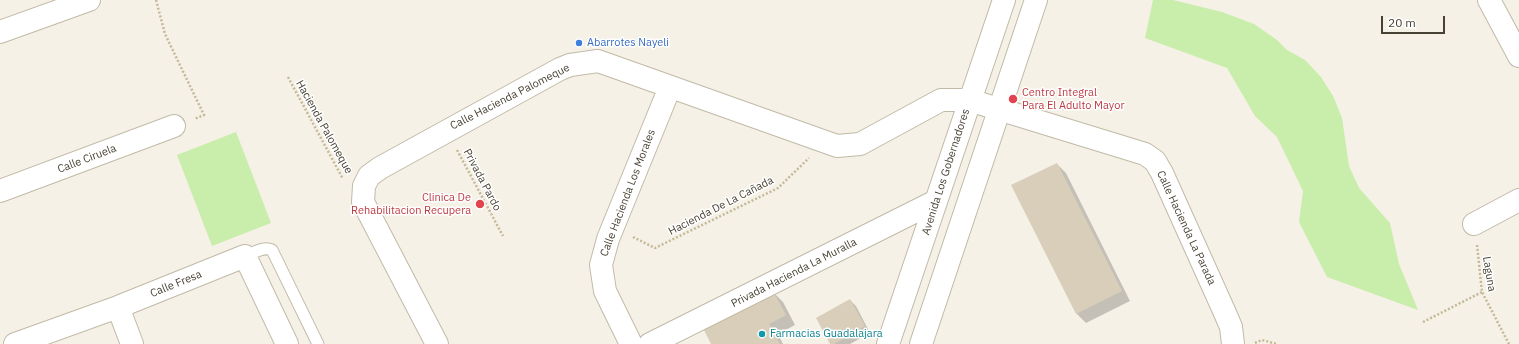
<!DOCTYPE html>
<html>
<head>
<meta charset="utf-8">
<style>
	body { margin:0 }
	#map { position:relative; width:1519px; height:344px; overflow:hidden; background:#f5f1e6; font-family:"IBM Plex Sans",sans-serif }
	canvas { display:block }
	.scale { position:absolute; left:1381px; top:16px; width:64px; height:18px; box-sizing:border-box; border:2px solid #484234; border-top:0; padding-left:5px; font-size:12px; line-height:14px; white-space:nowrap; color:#484234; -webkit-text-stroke:3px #fff; paint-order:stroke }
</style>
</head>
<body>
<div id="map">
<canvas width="1519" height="344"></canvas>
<div class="scale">20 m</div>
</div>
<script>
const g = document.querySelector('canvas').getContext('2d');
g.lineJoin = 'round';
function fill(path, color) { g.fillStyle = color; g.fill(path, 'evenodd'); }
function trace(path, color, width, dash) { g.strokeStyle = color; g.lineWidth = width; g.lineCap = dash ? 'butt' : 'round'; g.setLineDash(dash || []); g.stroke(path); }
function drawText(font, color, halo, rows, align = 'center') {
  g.font = font + ' "IBM Plex Sans",sans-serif'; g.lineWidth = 3; g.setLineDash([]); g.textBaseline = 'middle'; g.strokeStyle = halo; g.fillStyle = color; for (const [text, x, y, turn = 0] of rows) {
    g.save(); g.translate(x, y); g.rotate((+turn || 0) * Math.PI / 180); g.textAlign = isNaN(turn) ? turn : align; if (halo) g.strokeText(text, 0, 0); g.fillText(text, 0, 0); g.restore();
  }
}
const green = new Path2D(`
	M1153 0H1173L1222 12 1254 24 1277 40 1287 50 1305 60 1321 77 1333 96 1342 118 1349 166 1359 188 1390 223 1399 264 1418 310 1327 277 1299 222 1303 191 1277 137 1255 116 1227 68 1145 38Z
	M236 132 271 223 212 246 177 155Z`);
const shadow = new Path2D(`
	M1057 164 1066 173 1130 301 1086 323 1077 314 1013 186Z
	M773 292 783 302 795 325 778 334 783 344H713Z
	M850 300 856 306 870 333 850 344H831Z`);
const building = new Path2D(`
	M1057 163 1122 291 1076 314 1011 185Z
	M773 291 786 315 769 324 780 344H711L703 328Z
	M850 299 865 326 834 344H830L816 318Z`);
const path = new Path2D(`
	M156 0 165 34 204 115 194 119
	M288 77 343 179
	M457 150 503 236
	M633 237 655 248 778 188 809 158
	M1477 245 1482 292 1509 344
	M1423 322 1482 292
	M1255 343 1262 340 1277 344`);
const service = new Path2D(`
	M245 256C254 253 263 246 272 250L318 344`);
const minor = new Path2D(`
	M1489 0 1519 56
	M0 32 89 0
	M0 191 174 126
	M1474 224 1519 200
	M118 307 132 344
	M15 344 118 307 245 256 287 344
	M437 344 363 202 364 186 369 176 380 168 560 69 570 65 598 61 837 146 860 144 941 100H969L1145 154 1155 161 1162 173 1225 313 1231 327 1233 344
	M631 344 605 291 601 265 608 239 670 87
	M650 344 936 201`);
const tertiary = new Path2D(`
	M888 344 1004 0
	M921 344 1036 0`);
const markers = [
	[579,43,4,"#3f7fe0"],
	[1013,99,5,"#e0444e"],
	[480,204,5,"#e0444e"],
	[762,334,4,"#0f9aa8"]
];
const shopNames = [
	["Abarrotes Nayeli",587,43]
];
const healthNames = [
	["Centro Integral",1022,93],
	["Para El Adulto Mayor",1022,106],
	["Clinica De",471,198,"right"],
	["Rehabilitacion Recupera",471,211,"right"]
];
const streetNames = [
	["Calle Hacienda Palomeque",510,97,-27],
	["Hacienda Palomeque",324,127,61],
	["Calle Ciruela",87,159,-21],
	["Avenida Los Gobernadores",946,172,-72],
	["Privada Pardo",482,180,62],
	["Calle Hacienda Los Morales",628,193,-69],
	["Hacienda De La Cañada",721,206,-27],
	["Calle Hacienda La Parada",1186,228,65],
	["Privada Hacienda La Muralla",794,273,-27],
	["Laguna",1489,274,81],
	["Calle Fresa",176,284,-22]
];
const cultureNames = [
	["Farmacias Guadalajara",770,334]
];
fill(green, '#c9edaa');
fill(shadow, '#0003');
fill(building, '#d8ceba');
trace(service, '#c1baa7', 13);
trace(minor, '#c1baa7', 24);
trace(tertiary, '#c1baa7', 24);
trace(path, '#c4b897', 2.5, [2, 2]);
trace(service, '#fff', 11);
trace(minor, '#fff', 22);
trace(tertiary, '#fff', 22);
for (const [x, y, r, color] of markers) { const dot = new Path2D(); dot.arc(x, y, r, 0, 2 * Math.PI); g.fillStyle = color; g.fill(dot); trace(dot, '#fff', 1.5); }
drawText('11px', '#366cbe', '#fff', shopNames, 'left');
drawText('11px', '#be3a42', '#fff', healthNames, 'left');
drawText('11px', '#484234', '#fff', streetNames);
drawText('11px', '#0d838f', '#fff', cultureNames, 'left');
</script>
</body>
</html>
